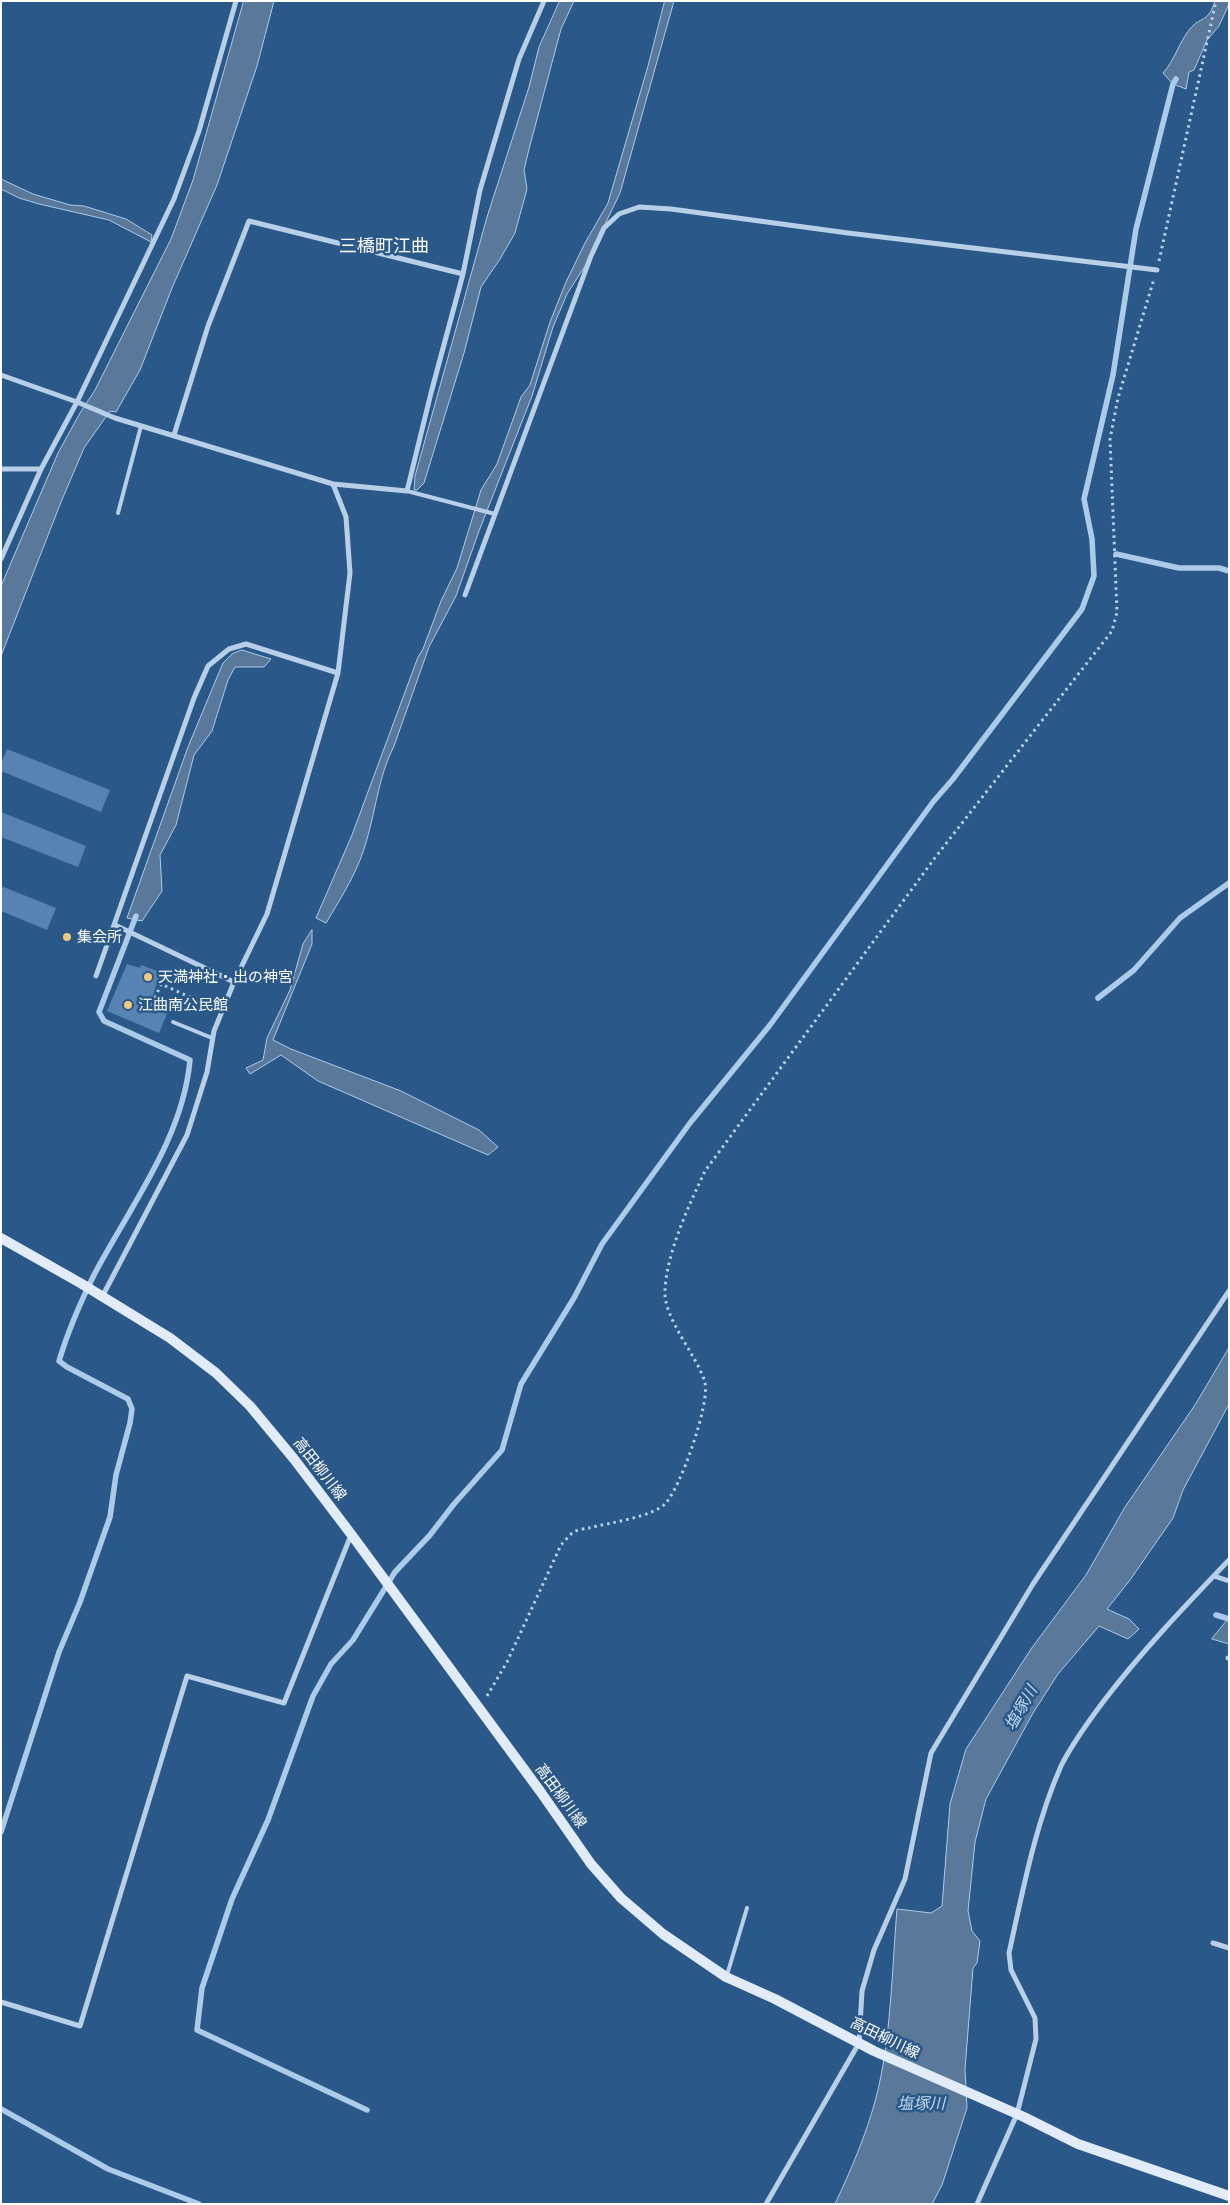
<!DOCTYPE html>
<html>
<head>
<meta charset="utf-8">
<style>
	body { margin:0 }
	#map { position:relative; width:1230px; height:2205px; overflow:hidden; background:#2a5889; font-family:Lato,sans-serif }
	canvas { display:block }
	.frame { position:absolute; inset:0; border:2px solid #fff; pointer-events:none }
</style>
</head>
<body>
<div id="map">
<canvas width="1230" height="2205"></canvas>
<div class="frame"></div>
</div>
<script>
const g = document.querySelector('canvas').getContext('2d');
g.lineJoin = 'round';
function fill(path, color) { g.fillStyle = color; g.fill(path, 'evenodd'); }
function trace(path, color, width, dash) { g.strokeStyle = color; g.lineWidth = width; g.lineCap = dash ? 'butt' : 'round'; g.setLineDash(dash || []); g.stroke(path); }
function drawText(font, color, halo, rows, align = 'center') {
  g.font = font + ' Lato,"Noto Sans JP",sans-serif'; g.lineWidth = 5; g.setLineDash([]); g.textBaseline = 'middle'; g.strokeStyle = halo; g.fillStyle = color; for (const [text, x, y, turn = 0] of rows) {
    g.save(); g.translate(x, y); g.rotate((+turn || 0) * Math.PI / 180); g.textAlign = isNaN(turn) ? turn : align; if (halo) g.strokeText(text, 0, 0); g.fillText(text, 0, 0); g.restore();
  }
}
const water = new Path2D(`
	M244 1H274L257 66 217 185 172 288 140 370 116 412 110 411 84 448 61 502 1 656V586L58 453 80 413 95 390 171 239 193 180Z
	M560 1H574L561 29 529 149 524 170 527 189 515 233 500 259 481 287 464 353 424 483 417 490H414L415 476 487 217 529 87 539 47Z
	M665 1H674L620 193 585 266 567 294 553 327 532 396 479 531 456 596 429 647 394 746C379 775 376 808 367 839 359 870 342 896 326 923L316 918 352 835 418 657 423 649 441 601 457 568 481 490 497 464 521 397 530 385 550 322 566 282 585 243 608 203 648 66Z
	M1215 1H1229V4L1219 26 1207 40 1194 70 1189 72 1186 89 1173 84 1163 73C1175 60 1179 42 1190 29 1200 16 1208 24 1215 1Z
	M1 179 33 194 70 205 84 206 126 219 152 235 151 242 109 220 39 204 19 198 1 189Z
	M242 650 271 659 264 667H235L228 680 212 731 194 755 176 825 160 855 162 891 142 921 127 918 188 747 215 682 223 663 232 654Z
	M312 930V944L273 1040 291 1049 401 1091 479 1130 498 1147 488 1155 318 1081 281 1055 250 1074 246 1068 263 1060 267 1038 290 990 303 944Z
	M1229 1348V1404L1183 1490 1173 1518 1130 1580 1107 1609 1129 1619 1139 1629 1128 1639 1099 1626 1058 1674 1033 1713 986 1799 975 1842 968 1911 972 1931 980 1941 977 1963 973 1968 965 2069 967 2108 942 2185 932 2204H835C851 2170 866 2135 876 2098 891 2040 892 1969 897 1909L931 1913 942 1906 950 1804 966 1749 1031 1649 1086 1575 1125 1507 1195 1405Z
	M1229 1618V1644L1212 1639Z`);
const stream = new Path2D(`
	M1116 554 1179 568H1219L1229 571
	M1098 998 1134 970 1180 918 1229 883
	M1216 1615 1229 1619
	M1 1832 59 1652 80 1602 110 1517 116 1475 130 1423 132 1409 128 1399 67 1367 59 1361C68 1331 81 1301 95 1273 131 1205 183 1138 190 1060L104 1021 99 1012 136 916
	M1 2109 108 2169 199 2204
	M367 2110 197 2030 202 1988 232 1899 268 1820 313 1696 331 1664 353 1640 395 1572 430 1535 454 1504 502 1450 521 1384 574 1298 602 1244 690 1123 770 1025 933 802 953 779 1082 609 1094 576 1092 539 1084 499 1113 375 1136 229 1173 84 1176 79`);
const building = new Path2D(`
	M7 749 110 790 101 812 1 771V764Z
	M1 812 86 846 78 867 1 837Z
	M1 886 56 908 47 930 1 911Z
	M127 964 140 968 141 965 157 971 156 975 159 977 151 1001 169 1009 159 1033 107 1011Z`);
const path = new Path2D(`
	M1159 261 1216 1
	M155 998 161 984 192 998
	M200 1001 213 1007
	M487 1696 507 1662 561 1545C565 1541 570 1534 574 1532 578 1529 585 1529 589 1528 608 1523 652 1517 665 1504 680 1489 710 1404 705 1383 698 1356 663 1319 665 1290 667 1252 689 1205 705 1171L934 859 1112 631 1117 612 1110 439 1118 398 1154 279`);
const lane = new Path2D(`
	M407 491 495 514
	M118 513 141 426
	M173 1022 212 1038
	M727 1975 747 1908`);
const street = new Path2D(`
	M1 375 77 402 115 418 333 484 346 517 350 573 338 673 267 914 234 982 214 1031 207 1072 187 1135 102 1297
	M174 435 208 326 249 221 463 274
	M1 469H41
	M333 484 407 491 431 393 463 274 480 190 519 59 544 1
	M1 559 41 469 77 402 174 199 199 131 236 1
	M465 595 591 256 604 228 619 214 639 207 671 209 848 233 1157 270
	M115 925 234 982
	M96 976 194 698 208 666 229 649 246 644 338 673
	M1214 1576 1229 1581
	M1228 1658H1229
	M1213 1943 1229 1948
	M1 2002 80 2026 187 1676 284 1703 351 1535
	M766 2204 859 2043 862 1991 874 1950 905 1879 931 1753 1033 1584 1229 1291
	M977 2204 1017 2114 1036 2039 1035 2018 1011 1970 1009 1953C1023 1890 1035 1825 1061 1766 1072 1744 1088 1722 1103 1702 1141 1652 1185 1606 1229 1560`);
const secondary = new Path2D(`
	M1 1238 82 1284 170 1338 216 1373 250 1406 294 1459 351 1534 540 1791 591 1864 621 1898 663 1934 726 1977 775 1999 874 2051 1024 2117 1078 2144 1229 2196`);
const markers = [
	[67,937,5,"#efc97f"],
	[148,977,5,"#efc97f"],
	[128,1005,5,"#efc97f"]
];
const poiNames = [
	["集会所",77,937],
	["天満神社・出の神宮",158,977],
	["江曲南公民館",138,1005]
];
const streetNames = [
	["高田柳川線",320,1469,52],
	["高田柳川線",561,1796,54],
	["高田柳川線",885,2038,26]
];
const waterNames = [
	["塩塚川",1021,1708,-60],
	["塩塚川",921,2104]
];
const quarterNames = [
	["三橋町江曲",384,246]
];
fill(water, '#59789a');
trace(water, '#accbe9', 1);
trace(stream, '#accbe9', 5.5);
fill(building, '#5683b2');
trace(path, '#b7d0e8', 3, [2.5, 4]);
trace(lane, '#b7d0e8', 4);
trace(street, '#b7d0e8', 5);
trace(secondary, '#e1ecf8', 10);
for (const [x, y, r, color] of markers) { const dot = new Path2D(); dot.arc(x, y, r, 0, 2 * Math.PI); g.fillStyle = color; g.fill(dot); trace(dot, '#2a5889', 2); }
drawText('15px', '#fff', '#2a5889', poiNames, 'left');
drawText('15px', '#fff', '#2a5889', streetNames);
drawText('italic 16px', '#c3daf0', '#2a5889', waterNames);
drawText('18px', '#fff', '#2a5889', quarterNames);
</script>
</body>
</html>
